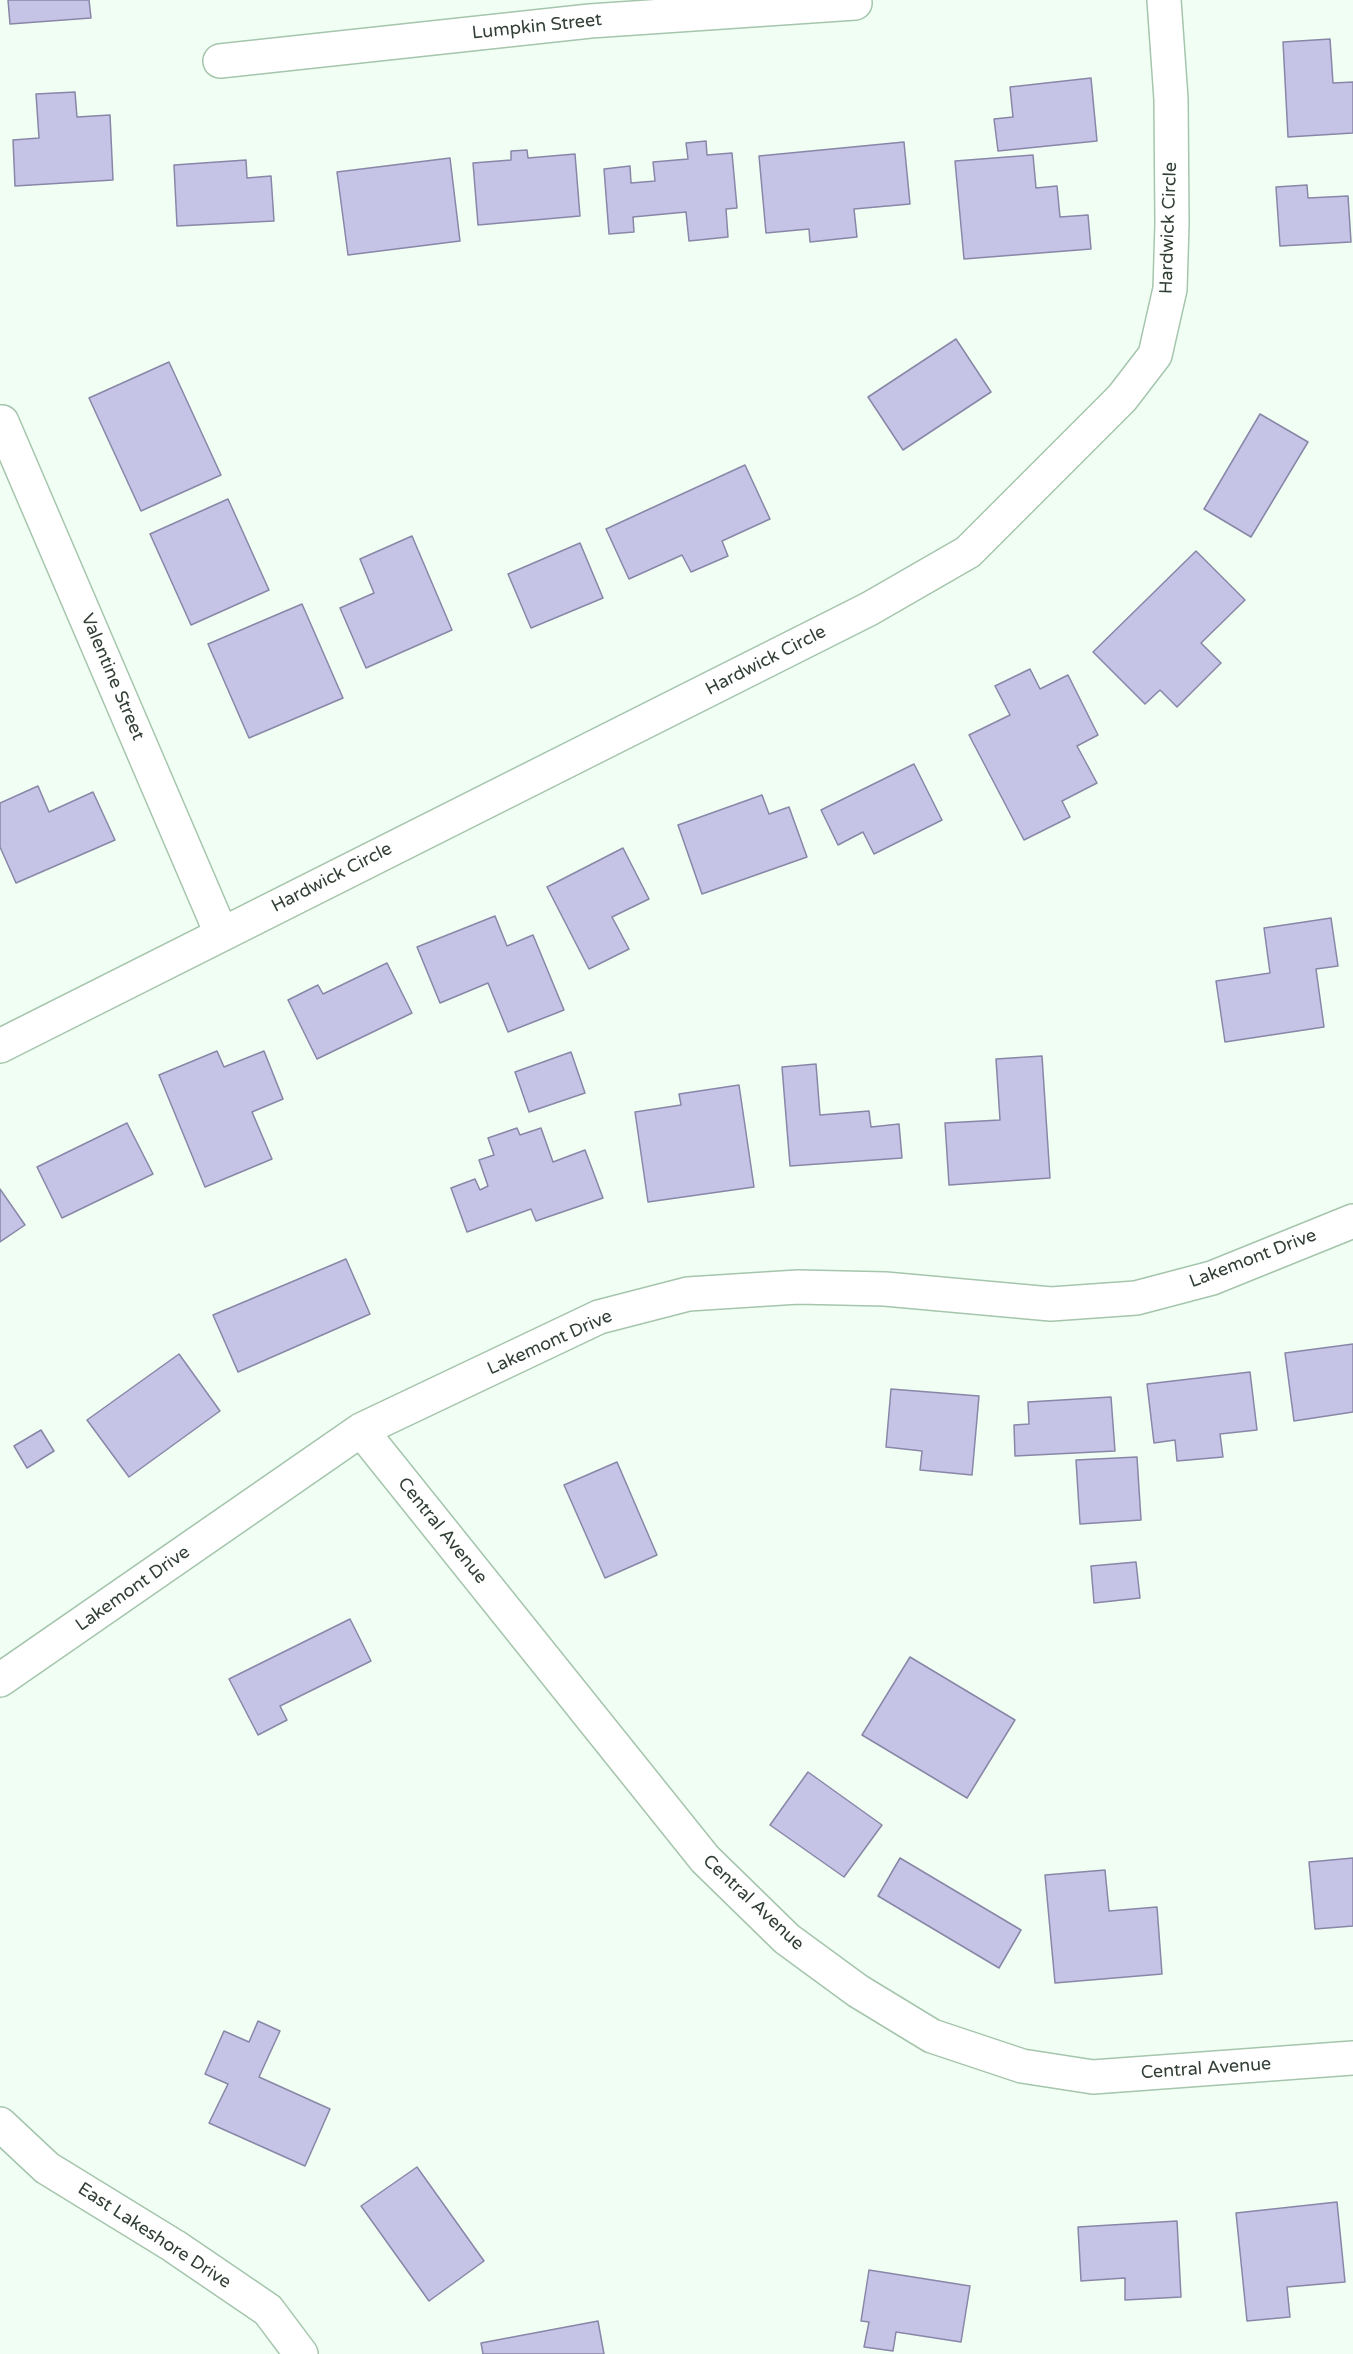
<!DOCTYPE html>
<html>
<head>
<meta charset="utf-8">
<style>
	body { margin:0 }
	canvas { display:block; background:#f1fef4 }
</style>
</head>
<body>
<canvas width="1353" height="2354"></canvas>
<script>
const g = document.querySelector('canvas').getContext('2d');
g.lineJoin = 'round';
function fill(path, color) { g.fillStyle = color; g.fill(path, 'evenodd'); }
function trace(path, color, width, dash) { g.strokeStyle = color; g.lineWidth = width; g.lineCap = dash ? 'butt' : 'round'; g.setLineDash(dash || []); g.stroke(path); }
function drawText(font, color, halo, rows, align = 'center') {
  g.font = font + ' "Varela Round",sans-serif'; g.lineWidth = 4.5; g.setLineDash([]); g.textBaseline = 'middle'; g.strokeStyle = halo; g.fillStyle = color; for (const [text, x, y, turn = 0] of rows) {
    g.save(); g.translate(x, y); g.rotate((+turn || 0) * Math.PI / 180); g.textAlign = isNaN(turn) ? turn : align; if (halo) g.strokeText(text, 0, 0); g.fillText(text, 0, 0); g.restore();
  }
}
const building = new Path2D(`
	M8 0H89L91 18 10 24Z
	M1330 39 1333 83 1353 82V133L1288 137 1283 42Z
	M1091 78 1097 141 998 151 994 119 1013 117 1010 87Z
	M75 92 77 117 110 115 113 180 15 186 13 140 39 138 36 94Z
	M706 141 707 155 732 153 737 208 726 209 728 237 689 241 686 212 633 217 634 232 609 234 604 169 630 166 631 183 655 181 653 162 688 159 686 143Z
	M904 142 910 204 854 209 857 237 810 242 809 229 766 233 759 156Z
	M527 150 528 158 575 154 580 216 478 225 473 163 511 160V151Z
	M1033 155 1036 188 1057 186 1060 217 1088 215 1091 249 964 259 955 161Z
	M450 158 460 241 348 255 337 172Z
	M246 160 247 178 271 176 274 221 177 226 174 165Z
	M1307 185 1308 198 1348 196 1351 242 1280 246 1276 187Z
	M956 339 991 392 903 450 868 397Z
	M169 362 221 475 141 511 89 398Z
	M1260 414 1308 442 1251 537 1204 509Z
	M745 465 770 519 722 541 728 556 691 572 682 555 629 579 606 529Z
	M228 499 269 590 191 625 150 534Z
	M412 536 452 630 366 668 340 608 374 593 360 559Z
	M580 543 603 598 531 628 508 574Z
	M1196 551 1245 600 1201 643 1221 663 1177 707 1160 690 1145 704 1093 652Z
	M302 604 343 698 249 738 208 644Z
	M1030 669 1040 689 1068 675 1098 735 1077 746 1097 783 1062 801 1070 817 1024 840 969 735 1010 715 995 686Z
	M914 764 942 820 874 854 863 832 838 845 821 810Z
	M38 786 49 812 93 792 115 840 16 883 0 847V803Z
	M762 795 769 814 789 807 807 857 702 894 678 825Z
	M623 848 649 899 612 917 629 949 589 969 547 887Z
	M495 916 507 946 533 935 564 1010 508 1032 488 983 440 1003 417 947Z
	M1331 918 1338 966 1316 969 1324 1027 1225 1042 1216 981 1270 973 1264 928Z
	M387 963 412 1013 317 1059 288 1000 318 985 323 994Z
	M217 1051 224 1067 264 1051 283 1099 252 1112 272 1159 205 1187 159 1075Z
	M571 1052 585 1093 529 1112 515 1072Z
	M1042 1056 1050 1178 949 1185 945 1123 1000 1120 996 1059Z
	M816 1064 820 1115 869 1111 871 1127 899 1124 902 1158 790 1166 782 1067Z
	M739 1085 754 1187 648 1202 635 1112 681 1105 679 1094Z
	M127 1123 153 1174 62 1218 37 1167Z
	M517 1128 520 1135 541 1128 553 1162 585 1150 603 1198 536 1221 531 1209 467 1232 451 1188 475 1179 480 1190 488 1186 479 1160 494 1155 488 1138Z
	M0 1189 25 1225 0 1242Z
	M346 1259 370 1314 238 1372 213 1315Z
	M1353 1344V1412L1294 1421 1285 1353Z
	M179 1354 220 1411 129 1477 87 1420Z
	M1250 1372 1257 1430 1220 1434 1223 1457 1177 1461 1175 1440 1154 1443 1147 1384Z
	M891 1389 979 1396 972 1475 920 1470 922 1451 886 1447Z
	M1111 1397 1115 1451 1015 1456 1014 1425 1029 1424 1028 1402Z
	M41 1430 54 1451 27 1468 14 1446Z
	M1137 1457 1141 1520 1080 1524 1076 1460Z
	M617 1462 657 1555 605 1578 564 1485Z
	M1136 1562 1140 1598 1094 1603 1091 1566Z
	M350 1619 371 1661 280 1706 287 1720 258 1735 229 1679Z
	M910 1657 1015 1720 967 1798 862 1735Z
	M808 1772 882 1825 844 1877 770 1825Z
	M900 1858 1021 1930 999 1968 878 1896Z
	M1353 1858V1926L1315 1929 1309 1862Z
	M1105 1870 1109 1911 1157 1907 1162 1974 1055 1983 1045 1875Z
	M258 2021 280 2031 259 2077 330 2109 305 2166 209 2123 228 2084 205 2074 224 2031 249 2042Z
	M417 2167 484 2261 429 2301 361 2206Z
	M1337 2202 1345 2282 1287 2287 1290 2317 1247 2321 1236 2213Z
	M1177 2221 1181 2297 1125 2300V2278L1081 2281 1078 2227Z
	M869 2270 970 2286 961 2342 896 2332 893 2351 864 2347 869 2322 861 2321Z
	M598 2321 604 2354H483L481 2343Z`);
const minor = new Path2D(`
	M220 61 590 21 855 3
	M2 422 221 933
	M0 1046 869 609 968 552 1122 398 1155 355 1170 289 1172 224 1171 99 1164 0
	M361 1430 705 1859 787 1939 858 1991 932 2036 1022 2066 1093 2077 1353 2058
	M0 1680 361 1430 599 1317 688 1294 798 1287 885 1289 1051 1304 1136 1298 1212 1278 1353 1221
	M0 2124 47 2168 174 2246 268 2310 301 2354`);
const streetNames = [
	["Lumpkin Street",537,27,-6],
	["Hardwick Circle",1169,228,-88],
	["Hardwick Circle",766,661,-27],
	["Valentine Street",112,677,67],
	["Hardwick Circle",332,878,-27],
	["Lakemont Drive",1253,1259,-21],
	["Lakemont Drive",550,1343,-24],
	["Central Avenue",442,1531,51],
	["Lakemont Drive",133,1589,-35],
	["Central Avenue",753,1903,43],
	["Central Avenue",1206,2069,-4],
	["East Lakeshore Drive",154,2236,33]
];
fill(building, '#c5c3e6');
trace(building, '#8987a7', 1.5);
trace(minor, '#a5c5ac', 36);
trace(minor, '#fff', 33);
drawText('18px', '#323f35', '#fff', streetNames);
</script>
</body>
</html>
